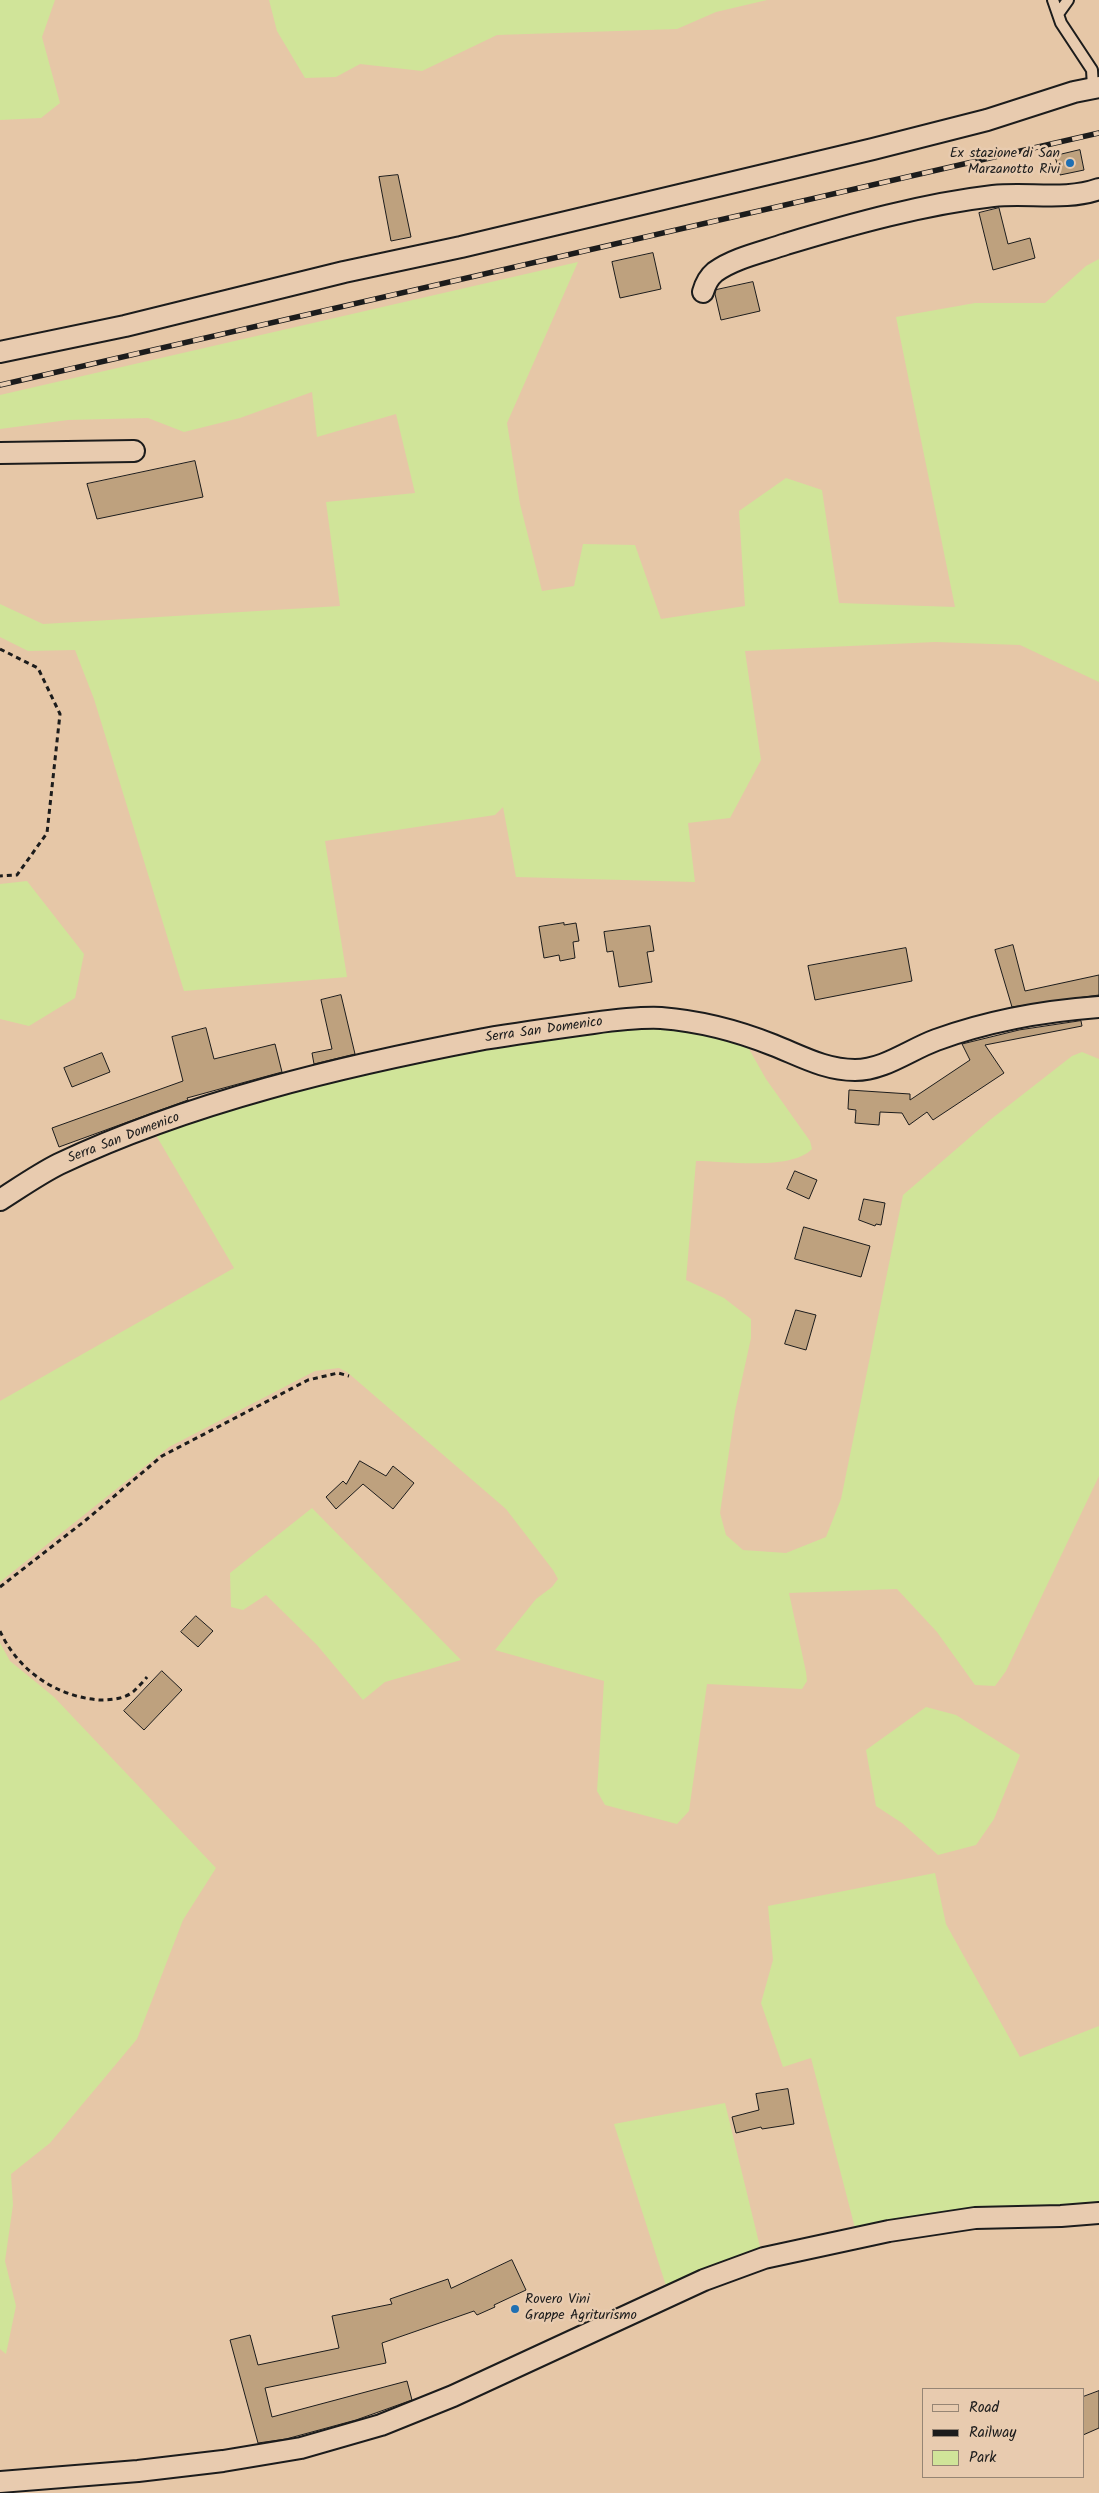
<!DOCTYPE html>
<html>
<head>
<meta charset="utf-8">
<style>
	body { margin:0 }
	#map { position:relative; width:1099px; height:2493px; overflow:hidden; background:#e6c7a7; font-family:Kalam,sans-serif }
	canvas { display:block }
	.legend { position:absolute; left:922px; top:2388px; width:162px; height:90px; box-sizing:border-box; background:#e8cbaf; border:1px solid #968574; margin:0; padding:6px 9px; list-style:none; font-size:15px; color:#1c1c1c }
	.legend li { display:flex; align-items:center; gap:10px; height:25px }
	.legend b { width:25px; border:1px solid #968574 }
</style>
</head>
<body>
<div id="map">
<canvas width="1099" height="2493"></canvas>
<ul class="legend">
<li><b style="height:6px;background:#e8cbaf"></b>Road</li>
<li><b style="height:6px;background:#1c1c1c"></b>Railway</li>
<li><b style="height:14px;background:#d0e499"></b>Park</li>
</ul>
</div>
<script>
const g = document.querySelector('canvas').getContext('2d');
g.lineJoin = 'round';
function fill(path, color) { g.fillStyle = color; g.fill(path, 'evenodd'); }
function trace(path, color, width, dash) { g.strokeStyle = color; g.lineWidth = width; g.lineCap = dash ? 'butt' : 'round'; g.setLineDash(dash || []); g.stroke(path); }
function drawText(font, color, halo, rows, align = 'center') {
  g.font = font + ' Kalam,sans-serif'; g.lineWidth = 5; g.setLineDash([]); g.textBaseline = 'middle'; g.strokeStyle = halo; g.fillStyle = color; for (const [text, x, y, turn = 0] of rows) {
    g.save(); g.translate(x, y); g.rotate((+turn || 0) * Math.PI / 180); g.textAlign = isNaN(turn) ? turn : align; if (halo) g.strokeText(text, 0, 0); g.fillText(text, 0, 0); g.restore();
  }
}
const green = new Path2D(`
	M0 0H55L42 37 60 103 41 118 0 120Z
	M269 0H767L716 12 677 29 497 35 422 71 360 64 336 77 305 78 277 31Z
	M1099 259V682L1020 645 935 642 745 651 761 760 730 818 688 823 695 882 516 877 503 807 495 815 325 841 347 977 184 991 94 699 75 650 28 651 0 637V604L43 624 340 606 326 502 415 493 396 414 317 437 312 392 240 418 184 432 148 418 68 420 0 429V395L578 262 507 423 520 504 542 591 574 586 583 544 635 545 661 619 745 606 739 511 786 478 822 490 839 603 955 607 896 317 975 303H1045L1086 266Z
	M27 881 84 954 75 998 29 1026 0 1019V884Z
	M631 1018 740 1033 766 1079 810 1141 812 1149C791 1171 725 1161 696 1161L686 1280 724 1298 751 1319V1338L735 1411 720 1513 726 1535 743 1550 786 1553 826 1537 841 1499 903 1195 990 1120 1072 1056 1082 1052 1099 1059V1476L1006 1671 995 1686 975 1685 937 1632 897 1589 789 1593 806 1672 807 1681 802 1689 707 1684 689 1811 677 1824 605 1805 597 1791 604 1681 495 1650 536 1599 552 1587 558 1579 553 1570 506 1509 347 1372 339 1368 315 1371 169 1447 0 1582V1401L234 1268 150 1125 304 1079Z
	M312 1508 461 1660 385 1682 363 1700 317 1645 266 1595 243 1610 231 1607 230 1573Z
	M0 1643 10 1661 54 1697 216 1868 183 1920 137 2039 50 2143 11 2174 13 2205 5 2261 16 2306 6 2354 0 2349Z
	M926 1707 956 1715 1020 1755 994 1819 976 1845 938 1855 902 1823 876 1806 866 1750Z
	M935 1873 946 1924 1020 2057 1099 2026V2205L856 2232 811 2058 783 2067 761 2003 773 1960 768 1906Z
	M725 2103 761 2251 667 2289 614 2124Z`);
const building = new Path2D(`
	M1080 150 1084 170 1060 175 1055 156Z
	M398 175 411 237 391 241 379 177Z
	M999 208 1008 244 1030 238 1035 258 993 270 979 213Z
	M653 253 661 289 620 298 612 262Z
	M753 282 760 311 721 320 715 294 716 290Z
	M195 461 203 497 97 519 87 484Z
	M564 923V925L576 923 579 941 573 942 575 958 560 961 559 955 544 958 539 927Z
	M650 926 654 951 647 952 652 982 619 987 613 951 607 952 604 932Z
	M1013 945 1025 991 1099 975V995L1012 1007 995 950Z
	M906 948 912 981 815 1000 808 966Z
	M341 995 355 1054 314 1064 312 1053 332 1049 321 1000Z
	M1081 1021 1082 1026 985 1045 1004 1073 933 1120 927 1112 909 1125 902 1113 880 1112 879 1125 855 1123 856 1110 848 1109 849 1090 910 1094V1100L970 1060 962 1044 1019 1030Z
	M206 1028 214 1059 275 1044 282 1072 187 1098 188 1100 59 1147 52 1128 183 1081 172 1037Z
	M102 1053 110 1072 72 1087 64 1068Z
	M795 1171 817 1180 809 1199 787 1189Z
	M864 1199 885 1203 881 1225 876 1224 875 1226 859 1220Z
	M804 1227 870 1246 861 1277 795 1259Z
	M796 1310 816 1315 806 1350 785 1344Z
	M360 1461 386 1476 393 1466 414 1483 393 1509 363 1484 336 1509 326 1497 343 1481 346 1484Z
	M196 1616 213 1631 198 1647 181 1632Z
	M162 1671 182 1690 144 1730 124 1711Z
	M788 2089 794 2124 762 2129 761 2127 736 2133 732 2117 759 2110 756 2094Z
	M512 2260 526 2290 494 2305 495 2307 477 2315 474 2311 382 2343 386 2363 265 2388 272 2417 407 2381 412 2400 356 2420 286 2439 258 2443 230 2340 250 2335 258 2365 339 2348 332 2316 392 2304 390 2299 448 2279 451 2288Z
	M1099 2391V2428L1083 2435V2397Z`);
const path = new Path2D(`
	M0 649 38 668 60 714 47 833 17 875 0 876
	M0 1587 86 1520 162 1456 308 1380 338 1373 349 1376
	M0 1631C18 1671 57 1697 100 1700 111 1700 125 1699 134 1691 138 1687 143 1682 147 1677`);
const service = new Path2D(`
	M1053 0 1061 23 1092 70 1093 87
	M1058 14 1068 0`);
const minor = new Path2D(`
	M703 292C705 285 709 277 715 272 734 258 763 252 786 244 852 224 924 204 993 196 1028 192 1065 201 1099 189
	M0 352 125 326 344 272 461 247 873 149 987 120 1074 92 1099 87
	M0 453 134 451
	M0 1200C19 1188 39 1174 59 1164 190 1102 342 1066 484 1039 520 1033 556 1028 593 1023 615 1020 638 1017 661 1018 699 1021 738 1031 773 1045 801 1056 825 1070 855 1070 884 1070 909 1050 936 1040 988 1021 1044 1011 1099 1007
	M0 2482 138 2471 223 2461 301 2448 381 2425 453 2396 704 2280 764 2258 889 2231 975 2218 1061 2216 1099 2213`);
const rail = new Path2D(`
	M0 385 1099 133`);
const markers = [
	[1070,163,5,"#1f6fb2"],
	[515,2309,5,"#1f6fb2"]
];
const poiNames = [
	["Ex stazione di San",1060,155],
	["Marzanotto Rivi",1060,171],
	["Rovero Vini",525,2301,"left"],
	["Grappe Agriturismo",525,2317,"left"]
];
const streetNames = [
	["Serra San Domenico",544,1031,-8],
	["Serra San Domenico",124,1139,-21]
];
fill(green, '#d0e499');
fill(building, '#bea17e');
trace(building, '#1c1c1c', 1);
trace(service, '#1c1c1c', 14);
trace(minor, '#1c1c1c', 24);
trace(path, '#1c1c1c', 3, [5, 4]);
trace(service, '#e8cbaf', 10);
trace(minor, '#e8cbaf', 20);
trace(rail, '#1c1c1c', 5.5);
trace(rail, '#e8cbaf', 4, [11]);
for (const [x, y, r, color] of markers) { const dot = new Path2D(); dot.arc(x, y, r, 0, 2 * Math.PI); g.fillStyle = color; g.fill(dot); trace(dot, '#e8cbaf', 2); }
drawText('14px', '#1c1c1c', '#e8cbaf', poiNames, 'right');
drawText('14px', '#1c1c1c', '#e8cbaf', streetNames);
</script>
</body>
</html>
